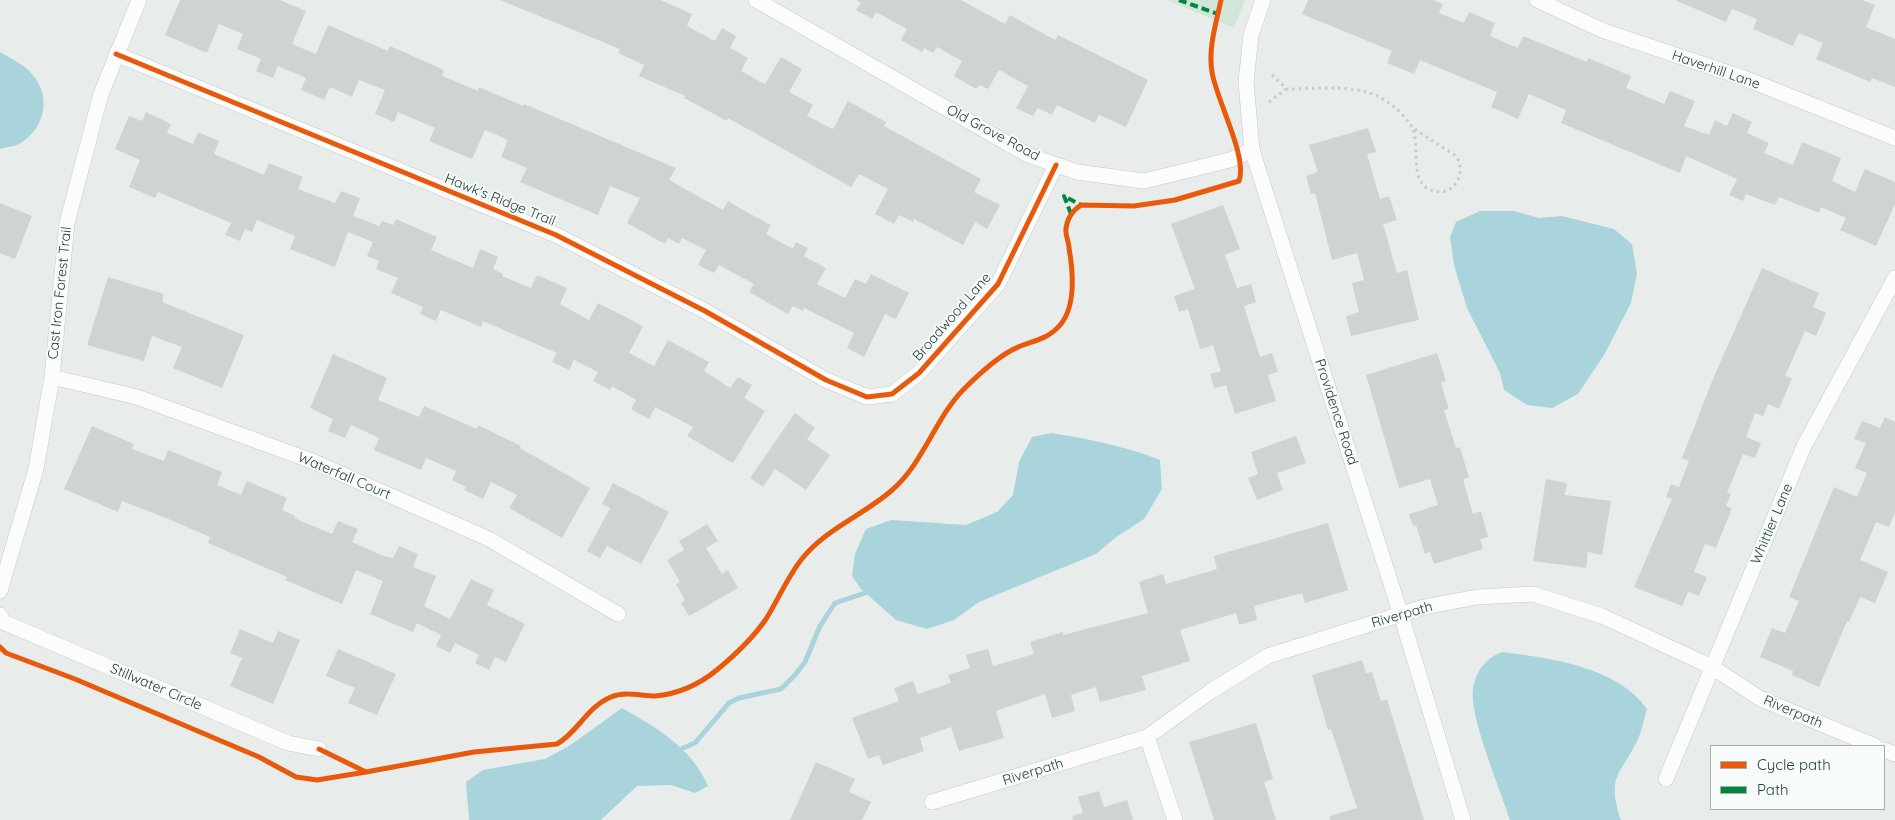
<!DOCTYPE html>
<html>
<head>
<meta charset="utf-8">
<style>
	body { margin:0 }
	#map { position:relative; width:1895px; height:820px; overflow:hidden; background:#e8edeb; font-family:Quicksand,sans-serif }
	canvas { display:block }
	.legend { position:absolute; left:1710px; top:745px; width:175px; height:65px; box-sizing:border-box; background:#f7fbf9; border:1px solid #a3b1ad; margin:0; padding:6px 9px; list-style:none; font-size:15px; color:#24423a }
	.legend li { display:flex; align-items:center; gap:10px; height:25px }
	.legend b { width:25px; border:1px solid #a3b1ad }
</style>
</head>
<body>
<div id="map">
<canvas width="1895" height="820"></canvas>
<ul class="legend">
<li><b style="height:6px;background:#e8590c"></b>Cycle path</li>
<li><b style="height:6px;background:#00873e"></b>Path</li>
</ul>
</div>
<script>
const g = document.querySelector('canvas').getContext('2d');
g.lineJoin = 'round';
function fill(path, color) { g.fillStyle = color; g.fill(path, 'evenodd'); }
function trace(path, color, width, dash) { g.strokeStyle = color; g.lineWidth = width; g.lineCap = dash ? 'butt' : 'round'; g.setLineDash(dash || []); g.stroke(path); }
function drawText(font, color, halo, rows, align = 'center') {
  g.font = font + ' Quicksand,sans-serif'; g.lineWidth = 4; g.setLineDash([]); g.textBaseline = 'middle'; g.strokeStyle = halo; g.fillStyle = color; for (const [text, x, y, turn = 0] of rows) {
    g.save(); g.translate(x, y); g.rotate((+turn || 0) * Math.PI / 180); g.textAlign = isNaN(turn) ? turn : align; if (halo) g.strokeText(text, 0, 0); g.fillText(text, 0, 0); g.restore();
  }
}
const green = new Path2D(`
	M1167 0H1245L1234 28Z`);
const water = new Path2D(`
	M0 52C10 58 25 65 32 74 52 97 45 129 19 144 13 147 6 147 0 149Z
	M1480 211H1514L1539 218 1562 216 1614 229 1632 244 1637 273 1631 303 1604 355 1578 394 1552 408 1527 405 1504 390 1500 373 1467 308 1454 265 1450 237 1456 222Z
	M1051 433C1089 439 1125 446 1160 460L1162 489 1144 519 1115 538 1096 554 979 602 954 620 927 629 896 620 861 589 852 576 855 554 866 529 891 520 966 525 997 512 1013 495 1019 462 1032 437Z
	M1503 652C1550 658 1618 667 1647 709 1644 719 1642 730 1638 739 1621 775 1606 775 1621 820H1510C1501 791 1469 716 1473 689 1476 671 1486 657 1503 652Z
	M622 708C657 728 692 748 708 786L695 793 671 785 637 786 601 820H469L466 782 483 770 545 759 569 746Z`);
const stream = new Path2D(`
	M683 748 695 743 729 703 739 698 781 689 795 675 805 662 820 626 835 603 865 593`);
const building = new Path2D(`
	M180 0H280L306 11 292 44 316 54 328 25 388 51 390 46 444 70 442 76 478 91 479 87 523 106 524 104 676 168 669 180 723 210 728 201 743 210 771 225 766 234 793 249 796 242 808 248 804 256 826 268 817 284 845 298 855 279 866 284 871 274 909 293 896 319 885 314 864 357 847 348 854 333 804 308 803 311 793 306 788 314 749 292 754 284 719 265 714 273 698 265 706 250 682 238 679 244 668 238 665 244 627 223 640 198 610 186 598 215 520 182 527 168 501 157 508 140 485 130 472 159 429 141 435 128 398 112 394 122 375 114 385 90 359 80 352 97 330 87 324 100 301 90 306 78 278 66 273 78 256 71 261 59 237 49 243 34 219 24 207 53 165 35Z
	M500 0H660L692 14 687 26 715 41 722 28 736 36 730 48 748 58 741 71 765 84 781 57 802 69 789 92 813 105 807 116 833 129 848 101 886 122 884 126 981 179 974 192 1000 205 987 229 975 222 963 245 914 219 913 222 899 215 894 224 875 214 888 189 859 174 851 187 728 118 727 121 684 98 685 96 639 76 644 65 618 53 620 49Z
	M856 0H961L1005 24 1010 15 1055 40 1058 35 1148 80 1126 127 1099 115 1095 123 1057 105 1052 115 1038 108 1033 116 1016 108 1028 86 999 70 988 89 980 85 976 89 954 76 962 61 937 47 933 53 924 48 922 52 901 40 907 29 876 12 872 19 856 10 861 3Z
	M1308 0H1433L1443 4 1439 13 1464 23 1469 12 1495 23 1490 36 1518 48 1523 36 1587 62 1588 58 1631 76 1626 88 1664 104 1670 91 1695 101 1684 126 1709 135 1715 120 1727 126 1733 113 1752 122 1747 133 1769 143 1764 153 1793 165 1802 142 1841 158 1832 181 1855 192 1865 169 1895 182V204L1876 246 1840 230 1846 218 1821 207 1819 213 1779 197 1775 205 1746 194 1743 201 1729 195 1737 179 1686 156 1680 173 1561 123 1566 110 1529 94 1518 119 1491 107 1497 92 1420 60 1414 74 1387 63 1392 51 1302 14Z
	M1675 0H1862L1875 5 1866 27 1895 39V87L1872 78 1870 82 1816 59 1823 43 1799 33 1793 46 1753 29 1757 19 1732 9 1726 22Z
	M146 112 171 124 167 133 193 144 198 132 219 141 214 154 264 175 269 163 303 177 298 189 335 203 341 191 360 198 353 216 379 226 382 221 393 225 396 219 437 237 431 250 473 268 480 249 498 257 493 269 503 274 502 276 531 288 537 275 567 288 560 304 589 320 598 303 643 326 629 353 654 366 668 340 709 362 704 371 730 388 738 377 752 385 744 398 765 411 733 463 687 436 693 427 655 407 649 419 631 409 636 400 612 386 610 390 593 381 598 372 574 360 569 370 552 362 557 353 483 321 481 327 441 310 436 321 420 314 423 307 391 293 398 278 376 269 379 261 367 256 373 242 348 232 335 267 290 249 295 236 257 220 252 232 245 229 240 241 225 235 231 223 158 192 155 198 129 187 140 160 115 149 129 116 142 121Z
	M1368 128 1376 152 1367 154 1380 199 1389 196 1397 220 1383 224 1397 273 1407 270 1419 320 1351 336 1346 316 1359 312 1352 283 1364 280 1357 253 1332 260 1315 193 1311 194 1306 176 1318 172 1309 145Z
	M0 203 32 216 15 259 0 253Z
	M1223 205 1240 249 1225 255 1237 288 1251 284 1256 302 1244 306 1260 357 1272 353 1278 372 1268 375 1276 401 1235 414 1226 385 1214 388 1210 374 1221 371 1213 345 1200 349 1188 309 1179 312 1174 296 1195 289 1171 224Z
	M1762 268 1819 293 1813 307 1826 313 1816 336 1805 331 1785 376 1792 378 1779 409 1768 404 1763 416 1755 413 1746 437 1761 443 1755 458 1743 454 1727 493 1731 494 1726 506 1732 508 1716 548 1705 544 1694 572 1707 577 1699 596 1688 592 1682 606 1634 587 1672 499 1666 497 1671 484 1679 487 1689 461 1682 458 1713 379Z
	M108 277 164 294 162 302 244 335 222 388 173 368 182 347 152 336 144 361 87 345Z
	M1437 353 1446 381 1441 383 1449 409 1444 410 1456 448 1460 447 1469 477 1463 479 1473 514 1481 511 1488 537 1480 539 1483 549 1434 564 1430 552 1425 554 1416 525 1413 526 1409 514 1438 505 1430 479 1399 488 1366 375Z
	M333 354 387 378 378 400 419 417 424 406 477 429 478 425 521 446 520 448 590 488 562 538 509 508 517 495 491 482 483 499 464 490 466 487 452 480 456 471 426 458 421 470 374 450 379 438 351 425 345 438 328 431 333 419 310 408Z
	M795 413 815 428 807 439 830 455 806 490 775 469 763 487 750 478Z
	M1885 417 1895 422V512L1889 527 1876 522 1860 560 1888 572 1875 603 1860 597 1849 622 1847 621 1819 687 1792 675 1793 671 1760 657 1772 628 1785 633 1799 601 1789 597 1834 487 1857 497 1867 473 1855 468 1866 443 1854 439 1862 421 1880 428Z
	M92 426 134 444 132 449 164 461 168 450 222 472 217 485 241 495 247 481 287 498 282 510 295 516 294 518 332 534 338 521 358 529 352 542 381 555 393 558 399 546 418 554 413 567 436 576 424 606 450 619 471 579 494 590 487 605 525 624 506 662 495 657 489 670 475 663 479 655 455 643 450 653 436 646 441 635 417 623 413 632 370 614 383 581 356 570 342 604 285 580 287 577 208 543 210 537 166 518 122 501 118 512 64 489Z
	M1296 436 1306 463 1277 473 1283 490 1257 500 1248 478 1258 474 1251 452Z
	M1546 479 1567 483 1565 495 1611 501 1602 555 1588 552 1586 568 1533 561Z
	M613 483 669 512 641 564 607 546 600 558 587 551 610 508 602 504Z
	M1328 523 1348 590 1305 603 1302 593 1254 606 1257 620 1239 625 1236 613 1180 630 1190 661 1142 676 1146 690 1100 702 1096 687 1071 695 1075 711 1052 718 1045 694 996 711 1004 738 959 751 951 727 920 738 924 751 883 765 879 755 868 759 852 718 899 701 894 688 913 681 918 694 951 683 948 675 970 668 966 655 988 649 993 666 1034 654 1030 642 1063 632V635L1148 613 1139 582 1163 574 1166 584 1217 569 1214 556Z
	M707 524 718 541 706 548 722 574 728 570 738 588 689 616 681 603 685 600 676 584 680 582 667 560 684 550 679 541Z
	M240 629 273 643 278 631 300 640 273 704 230 686 242 658 230 653Z
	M338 649 396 674 377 715 348 703 355 688 326 676Z
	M1362 660 1366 673 1372 672 1381 701 1387 699 1424 820H1330V816L1357 808 1331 729 1328 730 1312 675Z
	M1256 723 1273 779 1264 782 1276 820H1214L1189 742Z
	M816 762 855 779 849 792 871 802 862 820H790Z
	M1099 791 1104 807 1127 800 1133 820H1073L1072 816 1083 813 1078 797Z`);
const path = new Path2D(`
	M1272 75 1287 89C1314 89 1349 84 1375 95 1389 101 1404 114 1412 127 1421 144 1408 182 1431 190 1453 199 1468 173 1456 156L1413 128
	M1269 102 1286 89`);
const minor = new Path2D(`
	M756 0 1028 155 1077 172 1144 181 1230 160 1252 150
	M1263 0 1251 35 1246 82 1252 150 1401 615 1463 820
	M1537 0 1604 31 1744 78 1895 138
	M116 54 556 235 705 311 826 380 867 397 892 394 919 373 998 284 1056 165
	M52 377 137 397 312 461 489 539 618 614
	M0 591 36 469 52 377 67 223 101 94 139 0
	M0 615 3 622 288 743 319 749
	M1147 737 1175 820
	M1884 750 1895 754
	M1666 779 1804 446 1895 278
	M932 802 1147 737 1211 691 1268 656 1424 607 1477 597 1533 594 1602 616 1712 667 1761 699 1875 746`);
const quiet = new Path2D(`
	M1179 0 1218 14
	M1071 214 1064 196 1081 205`);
const cycleway = new Path2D(`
	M116 54 556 235 705 311 826 380 867 397 892 394 919 373 998 284 1056 165
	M0 647 6 653 75 679 259 757 296 777 317 780 366 772
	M319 749 366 772 474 752 557 744C578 732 587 707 611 697 625 691 641 696 655 696 679 694 700 684 718 669 735 655 753 638 766 619 778 600 787 578 801 560 825 529 862 516 891 491 924 463 935 418 964 389 978 375 995 359 1012 350 1030 340 1046 342 1061 324 1076 305 1073 271 1069 248 1069 242 1065 235 1066 229 1067 218 1072 211 1081 205L1134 206 1175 200 1239 181C1248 157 1216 99 1212 72 1208 48 1216 24 1221 0`);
const streetNames = [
	["Haverhill Lane",1716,70,19],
	["Old Grove Road",993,133,28],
	["Hawk's Ridge Trail",500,200,22],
	["Cast Iron Forest Trail",60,293,-84],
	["Broadwood Lane",952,317,-49],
	["Providence Road",1336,412,72],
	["Waterfall Court",344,476,23],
	["Whittier Lane",1772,524,-67],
	["Riverpath",1402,615,-16],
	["Stillwater Circle",156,687,23],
	["Riverpath",1793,712,23],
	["Riverpath",1033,772,-17]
];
fill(green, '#d1e6d8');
fill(water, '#a9d4db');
trace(stream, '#a9d4db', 5);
fill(building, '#cfd4d2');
trace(minor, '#c5cac8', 16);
trace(path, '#c3ccca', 3, [2.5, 4]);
trace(minor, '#fcfcfc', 15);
trace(quiet, '#00873e', 4, [8, 4]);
trace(cycleway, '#e8590c', 5);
drawText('14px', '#24423a', '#f7fbf9', streetNames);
</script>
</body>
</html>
